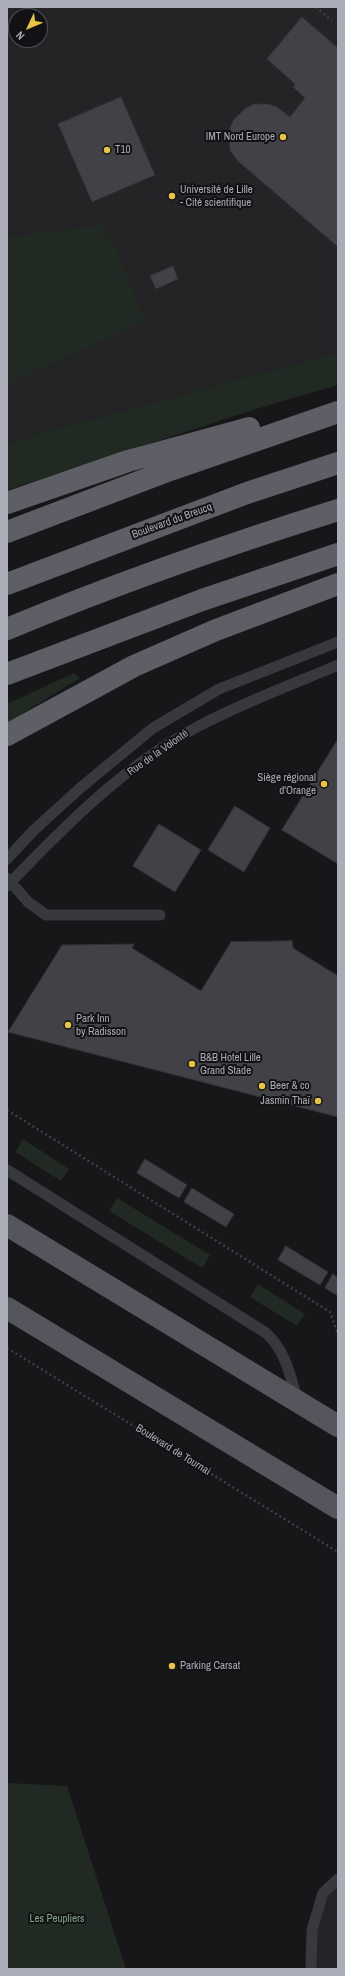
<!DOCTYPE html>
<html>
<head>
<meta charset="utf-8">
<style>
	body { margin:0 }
	#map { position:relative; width:345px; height:1976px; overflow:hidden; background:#171719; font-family:"Archivo Narrow",sans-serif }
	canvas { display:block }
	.frame { position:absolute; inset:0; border:8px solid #aaadb8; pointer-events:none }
	.north { position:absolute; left:8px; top:8px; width:40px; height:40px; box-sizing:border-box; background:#121214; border:1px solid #4f5056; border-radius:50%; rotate:226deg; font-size:11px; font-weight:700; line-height:16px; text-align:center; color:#aaadb8 }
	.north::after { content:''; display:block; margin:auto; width:14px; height:18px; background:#e8c540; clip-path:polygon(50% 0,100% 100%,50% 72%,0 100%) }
</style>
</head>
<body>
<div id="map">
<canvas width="345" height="1976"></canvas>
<div class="frame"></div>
<div class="north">N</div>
</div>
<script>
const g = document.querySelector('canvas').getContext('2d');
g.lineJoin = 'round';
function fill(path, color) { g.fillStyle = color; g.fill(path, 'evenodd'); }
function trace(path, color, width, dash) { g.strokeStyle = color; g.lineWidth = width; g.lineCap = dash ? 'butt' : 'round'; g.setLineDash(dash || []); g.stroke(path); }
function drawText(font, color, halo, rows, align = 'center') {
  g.font = font + ' "Archivo Narrow",sans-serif'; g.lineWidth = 4; g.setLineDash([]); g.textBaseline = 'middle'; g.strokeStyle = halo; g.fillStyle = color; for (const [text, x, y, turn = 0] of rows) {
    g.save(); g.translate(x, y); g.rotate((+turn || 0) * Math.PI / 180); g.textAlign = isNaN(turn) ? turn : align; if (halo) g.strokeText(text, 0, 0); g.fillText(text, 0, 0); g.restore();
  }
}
const built = new Path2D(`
	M7 7H338V352L33 435 7 445ZM16 16H40V40H16Z
	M338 1879V1969H311L323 1893Z`);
const green = new Path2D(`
	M99 225 113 241 145 321 7 385V237Z
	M338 352V385L256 409 7 490V445L33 435Z
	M74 673 80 678 7 723V704Z
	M23 1139 69 1169 61 1181 15 1152Z
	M117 1198 210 1255 202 1268 109 1211Z
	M258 1284 305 1314 297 1326 250 1297Z
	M7 1783 67 1786 126 1969H7Z`);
const building = new Path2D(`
	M302 17 338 48V247L239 162 230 151 229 141 228 132 234 119 246 108 254 104H269L277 107 290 117 305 98 293 87 295 84 267 59Z
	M121 97 155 175 92 202 58 124Z
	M173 266 178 279 156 289 150 276Z
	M338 739V864L282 830Z
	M235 806 270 828 244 872 208 850Z
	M159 824 201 850 175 892 133 866Z
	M292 941 293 948 338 976V1117L8 1032 62 945 134 944 132 948 201 991 231 942Z
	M145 1159 187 1185 179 1198 137 1173Z
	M192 1188 234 1214 226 1227 184 1202Z
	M286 1246 328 1272 320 1285 278 1260Z
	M333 1274 338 1278V1296L325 1288Z`);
const path = new Path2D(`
	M316 7 332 21
	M7 1110 330 1312 338 1334
	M7 1348 338 1552`);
const service = new Path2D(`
	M7 859 33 831 79 789 153 728 219 689 338 642
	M7 878 28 902 46 915H160
	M7 886C64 827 123 766 197 727 242 703 291 685 338 665
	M7 1170 266 1333C286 1351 290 1376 298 1401
	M311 1969 312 1930 323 1893 338 1879`);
const primary = new Path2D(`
	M7 1225 338 1426
	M7 1308 338 1508`);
const trunk = new Path2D(`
	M7 503 128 461 249 428
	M7 532 170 470 338 412
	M7 584 247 493 338 463
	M7 629C115 584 226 545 338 510
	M7 674 202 600 338 554
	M7 735 134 666 216 630 338 584`);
const markers = [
	[283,137,4,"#e8c540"],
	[107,150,4,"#e8c540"],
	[172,196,4,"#e8c540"],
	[324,784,4,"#e8c540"],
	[68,1025,4,"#e8c540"],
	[192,1064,4,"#e8c540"],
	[262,1086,4,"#e8c540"],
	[318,1101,4,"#e8c540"],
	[172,1666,4,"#e8c540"]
];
const poiNames = [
	["IMT Nord Europe",275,137,"right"],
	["T10",115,150],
	["Université de Lille",180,190],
	["‐ Cité scientifique",180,203],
	["Siège régional",316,778,"right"],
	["d'Orange",316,791,"right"],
	["Park Inn",76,1019],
	["by Radisson",76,1032],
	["B&B Hotel Lille",200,1058],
	["Grand Stade",200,1071],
	["Beer & co",270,1086],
	["Jasmin Thaï",310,1101,"right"],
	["Parking Carsat",180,1666]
];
const streetNames = [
	["Boulevard du Breucq",172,521,-20],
	["Rue de la Volonté",158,753,-35],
	["Boulevard de Tournai",173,1450,32]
];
const parkNames = [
	["Les Peupliers",57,1919]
];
fill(built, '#242326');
fill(green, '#212923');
fill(building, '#424246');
trace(building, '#323135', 1);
trace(path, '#3e3f45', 2.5, [2, 3]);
trace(service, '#38393e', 11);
trace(primary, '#55555d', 22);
trace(trunk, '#5d5e66', 22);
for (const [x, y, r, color] of markers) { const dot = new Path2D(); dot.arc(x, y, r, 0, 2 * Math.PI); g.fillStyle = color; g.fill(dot); trace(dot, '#121214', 1.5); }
drawText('11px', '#aaadb8', '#121214', poiNames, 'left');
drawText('11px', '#aaadb8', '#121214', streetNames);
drawText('11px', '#82a288', '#121214', parkNames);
</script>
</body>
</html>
